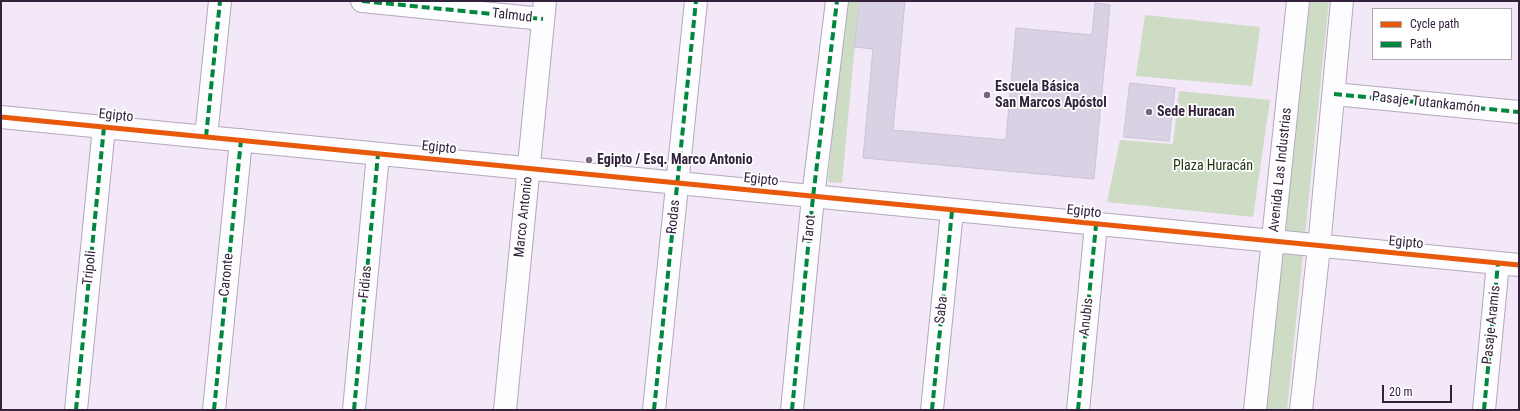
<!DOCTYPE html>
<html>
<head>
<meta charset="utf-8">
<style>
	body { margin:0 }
	#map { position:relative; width:1520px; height:411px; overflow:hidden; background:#f2e8f8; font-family:"Roboto Condensed",sans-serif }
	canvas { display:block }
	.frame { position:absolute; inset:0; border:2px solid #34223c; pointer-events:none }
	.legend { position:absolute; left:1372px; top:8px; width:140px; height:52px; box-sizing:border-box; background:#fff; border:1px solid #aea7b1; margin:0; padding:5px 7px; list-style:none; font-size:12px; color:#34223c }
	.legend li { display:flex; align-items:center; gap:8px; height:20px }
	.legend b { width:20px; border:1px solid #aea7b1 }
	.scale { position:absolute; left:1382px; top:385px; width:70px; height:18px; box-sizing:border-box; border:2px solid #34223c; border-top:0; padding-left:5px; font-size:12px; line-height:14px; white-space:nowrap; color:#34223c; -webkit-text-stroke:3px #fff; paint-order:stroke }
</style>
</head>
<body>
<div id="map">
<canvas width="1520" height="411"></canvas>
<div class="frame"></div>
<ul class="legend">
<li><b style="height:5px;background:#e8590c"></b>Cycle path</li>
<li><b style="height:5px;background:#00873e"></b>Path</li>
</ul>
<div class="scale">20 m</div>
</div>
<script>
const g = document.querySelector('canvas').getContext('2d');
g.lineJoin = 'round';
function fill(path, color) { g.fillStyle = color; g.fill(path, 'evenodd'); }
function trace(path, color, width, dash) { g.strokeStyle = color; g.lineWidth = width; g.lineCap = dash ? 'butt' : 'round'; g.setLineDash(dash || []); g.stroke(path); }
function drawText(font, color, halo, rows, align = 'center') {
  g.font = font + ' "Roboto Condensed",sans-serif'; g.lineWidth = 3.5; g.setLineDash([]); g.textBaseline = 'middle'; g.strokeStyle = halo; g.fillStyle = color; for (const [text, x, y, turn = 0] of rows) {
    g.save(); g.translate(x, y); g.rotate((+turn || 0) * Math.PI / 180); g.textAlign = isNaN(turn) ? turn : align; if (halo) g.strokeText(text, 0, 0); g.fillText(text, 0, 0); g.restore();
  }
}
const green = new Path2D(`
	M844 1H859L842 183 828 182Z
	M1310 1H1329L1287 410H1266Z
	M1145 15 1260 27 1252 86 1136 76Z
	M1179 91 1270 100 1253 217 1107 202 1120 140 1173 144Z`);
const building = new Path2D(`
	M860 1H905L893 130 1006 140 1016 28 1092 35 1095 3 1110 5 1094 179 863 158 873 49 855 47Z
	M1130 83 1175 88 1169 141 1124 137Z`);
const minor = new Path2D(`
	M362 1 543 19
	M1334 94 1519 112
	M1 117 1519 265
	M206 137 220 1
	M76 410 104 127
	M214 410 241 140
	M354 410 378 154
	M505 410 545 1
	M654 410 696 1
	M792 410 813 197 837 1
	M932 410 952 211
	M1078 410 1096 225
	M1255 410 1298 1
	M1301 410 1319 247 1342 1
	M1484 410 1498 263`);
const quiet = new Path2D(`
	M362 1 543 19
	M1334 94 1519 112
	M206 137 220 1
	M76 410 104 127
	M214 410 241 140
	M354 410 378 154
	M654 410 696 1
	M792 410 813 197 837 1
	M932 410 952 211
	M1078 410 1096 225
	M1484 410 1498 263`);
const cycleway = new Path2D(`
	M1 117 1519 265`);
const markers = [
	[987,95,4,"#76677e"],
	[1149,112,4,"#76677e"],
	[589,160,4,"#76677e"]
];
const streetNames = [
	["Talmud",512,16,6],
	["Pasaje Tutankamón",1426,103,6],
	["Egipto",116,116,6],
	["Egipto",439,148,6],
	["Avenida Las Industrias",1281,170,-84],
	["Egipto",761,180,6],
	["Egipto",1084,212,6],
	["Marco Antonio",524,217,-84],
	["Rodas",674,217,-84],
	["Tarot",810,229,-84],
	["Egipto",1406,243,5],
	["Tripoli",90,268,-84],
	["Caronte",227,275,-84],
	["Fidias",366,282,-85],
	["Saba",942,310,-84],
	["Anubis",1087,317,-84],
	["Pasaje Aramis",1492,325,-84]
];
const poiNames = [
	["Escuela Básica",995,87],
	["San Marcos Apóstol",995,103],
	["Sede Huracan",1157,112],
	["Egipto / Esq. Marco Antonio",597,160]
];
const parkNames = [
	["Plaza Huracán",1213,166]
];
fill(green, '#cedcc5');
fill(building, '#d9d2e4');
trace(building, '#cac2d7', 1);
trace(minor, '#b4a8bb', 24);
trace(minor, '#fdfcfe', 22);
trace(quiet, '#00873e', 4, [8, 4]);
trace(cycleway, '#e8590c', 5);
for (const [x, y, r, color] of markers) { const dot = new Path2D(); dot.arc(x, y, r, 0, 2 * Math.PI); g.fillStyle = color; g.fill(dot); trace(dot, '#fff', 1.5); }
drawText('14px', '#34223c', '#fff', streetNames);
drawText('bold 14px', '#34223c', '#fff', poiNames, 'left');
drawText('14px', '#20360f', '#fff', parkNames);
</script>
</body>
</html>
